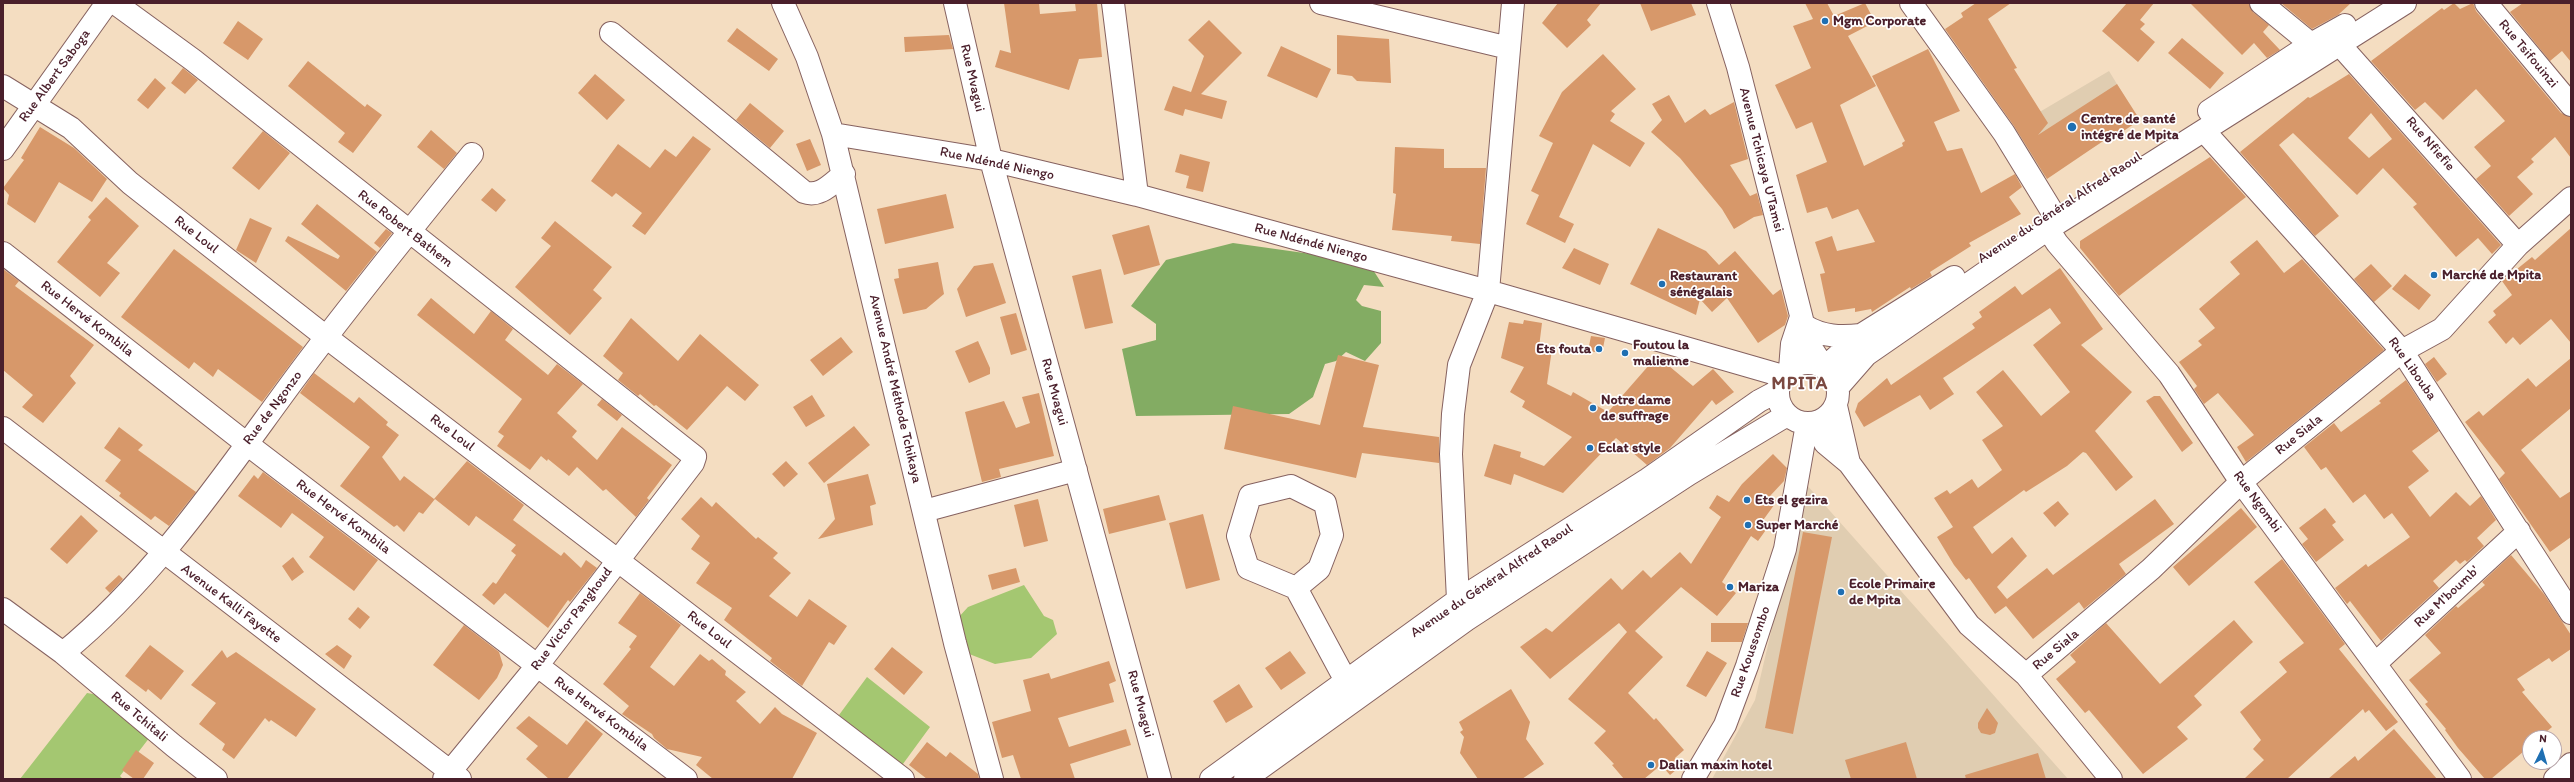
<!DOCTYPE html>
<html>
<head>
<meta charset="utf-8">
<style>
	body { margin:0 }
	#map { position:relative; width:2574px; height:782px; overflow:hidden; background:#f4ddc1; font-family:Itim,sans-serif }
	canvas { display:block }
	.frame { position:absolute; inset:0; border:4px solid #4a1f2b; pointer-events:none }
	.north { position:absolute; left:2522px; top:730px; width:40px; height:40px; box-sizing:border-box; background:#fff; border:1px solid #b7a5aa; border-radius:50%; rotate:5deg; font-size:11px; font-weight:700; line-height:16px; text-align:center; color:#4a1f2b }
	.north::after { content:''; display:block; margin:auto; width:14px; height:18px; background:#1f6fb2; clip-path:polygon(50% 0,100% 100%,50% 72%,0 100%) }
</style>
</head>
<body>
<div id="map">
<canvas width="2574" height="782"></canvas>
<div class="frame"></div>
<div class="north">N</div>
</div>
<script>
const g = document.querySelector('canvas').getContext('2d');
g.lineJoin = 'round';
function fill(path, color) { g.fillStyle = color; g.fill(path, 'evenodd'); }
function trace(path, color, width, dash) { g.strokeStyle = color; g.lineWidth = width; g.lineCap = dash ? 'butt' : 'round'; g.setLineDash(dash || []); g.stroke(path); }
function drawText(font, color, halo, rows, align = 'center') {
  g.font = font + ' Itim,sans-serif'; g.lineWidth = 3.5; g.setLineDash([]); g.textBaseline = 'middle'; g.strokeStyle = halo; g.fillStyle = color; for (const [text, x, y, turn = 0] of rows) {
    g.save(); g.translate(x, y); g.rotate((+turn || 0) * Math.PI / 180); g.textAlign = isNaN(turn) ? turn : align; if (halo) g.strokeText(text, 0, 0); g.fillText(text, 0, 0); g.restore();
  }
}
const built = new Path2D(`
	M2109 71 2139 120 2034 183 2004 133Z
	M1806 484 2068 779H1712L1755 700Z`);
const green = new Path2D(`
	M1024 585 1044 616 1053 620 1057 634 1031 658 995 664 964 652 957 619 968 607Z
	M867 677 930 727 900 768 839 715Z
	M87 693 110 697 153 733 120 776 123 779H20Z`);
const forest = new Path2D(`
	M1233 243 1368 262 1384 287 1364 285 1356 300 1362 306 1381 311V343L1365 361 1346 352 1336 361 1325 364 1313 397 1289 414 1136 416 1122 349 1156 340V324L1131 306 1166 260Z`);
const building = new Path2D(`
	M1004 3H1039L1040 14 1076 11 1075 3H1097L1102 57 1079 59 1069 90 995 67 1000 50 1011 53Z
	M1558 3H1601L1587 20 1591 25 1567 48 1542 23Z
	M1640 3H1691L1696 15 1651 31Z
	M1805 3H1827L1834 16 1865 3 1875 22 1848 36 1876 86 1840 105 1864 166 1903 146 1902 143 1905 141 1872 76 1928 49 1960 111 1934 122 1947 151 1962 148 1981 193 2015 174 2022 187 2009 197 2021 214 1969 243 1971 246 1930 272 1932 276 1911 289 1910 287 1872 312 1871 309 1855 312V308L1828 312 1820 274 1825 273 1815 242 1832 236 1837 251 1875 242 1858 209 1832 219 1827 207 1807 213 1796 175 1827 162 1812 122 1796 129 1775 85 1811 68 1793 26 1813 19Z
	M1976 3H2011L1988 19 2017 68 2014 69 2048 123 2038 135 2117 84 2140 120 2122 132 2112 135 2047 179 2014 126 1945 29 1963 17 1961 13Z
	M2127 3H2154L2140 20 2145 24 2140 29 2155 42 2138 62 2102 31Z
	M2190 3H2249L2253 12 2269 25 2263 32 2280 50 2267 58 2254 43 2242 55Z
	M2281 3H2351L2338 15 2312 29Z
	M2454 3 2460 9 2473 3 2476 11 2561 113 2571 117V158L2555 137 2531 159 2534 162 2517 177 2533 194 2509 216 2476 179 2491 166 2474 147 2505 121 2476 89 2443 120 2425 102 2415 110 2371 61 2442 8 2444 10Z
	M2523 3H2571V62L2562 51 2550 61 2510 12Z
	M1209 20 1242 53 1201 94 1227 101 1222 119 1185 109 1183 116 1164 110 1173 86 1191 92 1204 56 1188 40Z
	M238 21 263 39 248 60 223 43Z
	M737 28 778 59 769 71 727 41Z
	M949 35 953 49 905 52 904 37Z
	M1337 35 1389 39 1391 83 1357 81 1352 76 1337 74Z
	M2182 38 2224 73 2210 89 2168 53Z
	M1281 46 1331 69 1317 98 1267 76Z
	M1603 54 1636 89 1611 111 1615 114 1610 121 1645 143 1630 167 1593 144 1559 217 1574 224 1565 243 1526 224 1539 195 1531 191 1553 143 1539 136 1562 92Z
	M308 61 365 107 367 104 382 115 353 153 338 142 345 133 288 86Z
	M183 68 198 80 185 94 171 83Z
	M595 74 625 100 607 120 578 93Z
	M2349 74 2501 245 2492 254 2478 238 2456 257 2413 207 2417 204 2383 168 2357 195 2293 133 2279 145 2339 216 2315 236 2240 152 2308 97 2310 98ZM2371 113 2392 139 2369 158 2348 138Z
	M155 78 166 88 148 109 137 100Z
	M1669 95 1685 123 1705 109 1710 115 1734 102 1748 159 1730 165 1750 196 1757 193 1763 215 1754 217 1734 229 1722 209 1680 158 1651 132 1662 120 1652 104Z
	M750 103 784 131 770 148 736 120Z
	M40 127 74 148 107 179 92 202 59 182 35 223 7 204 9 195 3 188 24 160 21 158Z
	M431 130 457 153 444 169 417 147Z
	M263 131 290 153 259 190 232 168Z
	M693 136 711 149 645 235 632 226 642 213 616 193 612 197 591 181 618 144 650 168 665 149 676 157Z
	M810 139 821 165 807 171 796 144Z
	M1395 147 1444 149V168H1486L1480 244 1451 241 1452 236 1392 230 1396 194 1393 193Z
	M1180 154 1210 162 1203 192 1186 188 1189 176 1175 172Z
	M2210 157 2246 197 2119 296 2080 248V241Z
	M492 188 506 200 496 212 481 200Z
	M946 194 954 228 885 244 877 209Z
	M106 197 139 226 107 263 120 273 100 297 57 262 91 220 88 217Z
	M317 204 377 252 346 291 285 241 288 236 338 259 340 256 301 224Z
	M250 218 272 228 256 263 236 250Z
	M555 221 612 267 593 290 602 298 570 335 515 287 551 246 541 238Z
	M1149 225 1160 265 1124 275 1112 235Z
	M1658 228 1706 251 1719 265 1735 251 1773 295 1781 289 1788 316 1785 325 1758 343 1727 298 1712 312 1700 299 1696 315 1630 284Z
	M2571 228V343L2551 319 2520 345 2513 337 2506 344 2488 322 2496 315 2493 311 2512 295 2502 281 2532 257 2535 260Z
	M386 229 392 233 380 248 374 243Z
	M2257 240 2284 273 2302 259 2384 350 2246 462 2237 447 2254 435 2218 393 2204 404 2194 389 2197 386 2179 362 2202 345 2198 341 2215 328 2199 309 2240 274 2230 262Z
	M1574 248 1609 264 1600 285 1562 268Z
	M174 249 303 347 262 402 218 369 213 377 194 362 189 369 121 317Z
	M938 262 944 294 926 309 903 314 894 279 899 278 898 269Z
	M993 263 1006 303 966 317 957 289 974 266Z
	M2371 264 2392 286 2374 302 2354 279Z
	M2060 268 2103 329 2081 345 2132 392 2095 431 2133 477 2116 491 2086 453 2083 452 2067 466 2026 492 2024 490 1973 527 1992 554 2012 537 2027 556 1997 587 2007 599 2047 568 2053 575 2155 499 2174 524 2119 564 2126 574 2084 609 2079 602 2033 639 2006 606 1995 614 1969 578 1966 580 1954 565 1937 537 1953 527 1934 498 1947 490 1950 494 1972 479 1978 488 2002 470 1982 440 2003 426 1976 392 2003 370 2041 416 2070 392 2033 345 2061 323 2050 308 1943 378 1954 394 1930 410 1920 395 1864 427 1855 412 1858 403 1887 378 1891 385 1975 328 1972 324 1982 317 1979 312 2015 286 2022 295Z
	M3 269 19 281 15 286 94 345 70 376 76 383 43 423 22 407 33 395 3 370Z
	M1101 269 1113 323 1085 329 1072 276Z
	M2405 274 2431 295 2419 310 2392 289Z
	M431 298 474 334 491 311 513 329 505 340 548 375 557 364 583 384 557 413 577 431 572 437 597 460 622 427 672 465 647 498 649 500 636 517 606 489 603 491 577 467 569 476 548 459 547 461 541 456 530 470 497 446 504 436 498 432 522 399 417 315Z
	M1016 313 1027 350 1011 355 1000 317Z
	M631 318 678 361 700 334 759 385 745 401 727 386 687 430 656 405 654 406 640 394 638 396 618 380 623 373 603 356Z
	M1524 320 1542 323 1539 347 1552 349 1547 384 1571 396 1573 392 1608 412 1657 356 1693 386 1713 369 1734 392 1716 405 1712 400 1670 448 1647 465 1616 438 1563 493 1514 474 1511 485 1484 476 1494 444 1521 452 1520 457 1544 466 1572 437 1522 407 1525 401 1510 392 1524 367 1501 358 1509 322 1523 324Z
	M1591 336 1605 338 1602 353 1588 351Z
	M841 337 853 352 823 376 810 360Z
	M978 341 990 368V374L969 383 955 351Z
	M1338 355 1379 365 1363 427 1439 437V463L1362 453 1356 478 1224 449 1233 406 1320 425Z
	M2434 357 2447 374 2437 382 2425 364Z
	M2571 358V408L2521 450 2560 498 2571 491V537L2550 552 2499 479 2505 473 2465 422 2479 411 2483 416 2528 378 2536 387Z
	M314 373 354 403 359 397 388 422 386 425 399 435 382 457 400 481 404 476 434 499 467 461 524 505 513 520 561 556 564 552 581 568 586 560 597 568 570 602 568 600 548 628 505 593 494 605 482 595 493 582 496 584 516 555 511 551 516 545 476 516 469 526 435 499 423 514 419 512 404 532 397 525 394 527 340 486 370 447 300 393Z
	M2406 380 2439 431 2412 451 2429 471 2408 487 2430 517 2456 492 2470 506 2481 496 2496 520 2477 538 2484 546 2467 562 2465 560 2460 564 2456 560 2433 581 2439 588 2381 641 2350 601 2347 604 2335 588 2366 564 2368 567 2410 537 2392 513 2384 519 2365 494 2353 503 2326 467 2321 470 2304 447 2334 423 2341 432 2381 403 2379 401Z
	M1039 393 1054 456 999 469 1001 477 982 482 965 412 1004 401 1016 428 1030 423 1022 397Z
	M812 395 825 416 806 427 793 407Z
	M2154 396H2160L2193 443 2182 452 2146 401Z
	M602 399 622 415 617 421 597 405Z
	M854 426 870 445 824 483 808 463Z
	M119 427 143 445 138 450 196 492 169 526 155 516 151 520 119 496 121 493 105 481 121 460 104 448Z
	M1773 454 1787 468 1784 481 1770 496 1777 501 1761 523 1768 527 1758 541 1751 536 1722 582 1736 593 1717 616 1681 587 1635 631 1663 657 1628 693 1654 720 1656 718 1684 750 1675 758 1682 765 1670 775 1661 765 1644 779H1624L1612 765 1614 764 1594 743 1606 731 1568 699 1627 632 1619 623 1550 679 1520 647 1546 628 1552 632 1611 578 1622 590 1643 570 1651 578 1680 552 1691 564 1721 517 1709 508 1717 495 1729 502 1742 484Z
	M786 461 798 474 784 487 772 474Z
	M263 472 378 560 354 591 309 557 324 537 292 513 281 528 238 496 254 475 258 479Z
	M868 474 876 504 870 506 873 525 818 539 835 519 827 484Z
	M1159 495 1166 520 1109 534 1103 509Z
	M701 497 712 507 716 502 756 539 758 537 778 553 773 558 791 573 769 596 797 617 809 599 847 626 834 645 829 642 802 686 770 661 772 658 724 620 732 608 696 583 710 563 691 549 700 536 681 519Z
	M1038 499 1048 541 1024 547 1014 505Z
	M2058 501 2069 514 2055 527 2043 513Z
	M2241 508 2257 527 2189 586 2173 567Z
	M2325 508 2336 522 2332 525 2344 540 2316 562 2302 544 2308 539 2299 528Z
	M1203 514 1220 580 1186 589 1169 523Z
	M81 515 98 531 67 564 50 549Z
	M1803 532 1832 537 1793 734 1765 728Z
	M2511 555 2544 594 2571 635V649L2552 662 2549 658 2517 679 2525 690 2522 692 2552 727 2539 738H2530V746L2491 779H2485L2458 748 2445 730 2446 729 2425 704 2428 702 2409 680 2441 653 2425 635 2456 606 2458 608 2485 585 2482 582Z
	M293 557 304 572 292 581 282 566Z
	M2282 559 2345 644 2339 649 2398 722 2386 731 2369 710 2365 713 2363 709 2287 779H2244L2264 760 2253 749 2261 740 2240 712 2287 672 2279 662 2304 643 2254 582Z
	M1016 568 1020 582 992 590 988 575Z
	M119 575 123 579 110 593 105 588Z
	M640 593 681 625 650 667 674 686 700 654 709 661 712 659 726 671 725 675 746 692 736 701 760 724 775 707 782 714 817 733 792 779H713L696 765 702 757 667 749 654 738 652 734 622 714 629 706 603 684 631 649 629 647 637 636 618 623Z
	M358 607 370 617 360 629 348 619Z
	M2234 620 2253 642 2194 696 2202 705 2177 727 2188 739 2143 774 2089 710 2085 713 2056 679 2076 662 2070 655 2106 623 2160 684Z
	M1711 623H1748L1742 642H1711Z
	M464 625 499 652 503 665 497 678 479 700 433 665Z
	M150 645 184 671 161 700 148 689 146 692 125 676Z
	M337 645 352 656 344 669 325 654Z
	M892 647 923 672 904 695 874 669Z
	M222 650 227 658 236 652 316 709 296 737 271 720 269 722 265 718 234 759 222 750 225 744 199 724 216 703 191 685Z
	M1290 651 1306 673 1281 690 1265 668Z
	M1707 651 1727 663 1706 697 1686 686Z
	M1109 661 1116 681 1109 684 1114 702 1058 718 1069 747 1126 729 1131 745 1070 764 1075 779H1021L1013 755 1002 758 992 722 1031 711 1023 680 1049 673 1051 679Z
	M1239 684 1253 707 1226 723 1213 701Z
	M1511 689 1530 722 1526 739 1544 764 1522 779H1478L1460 753 1464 737 1460 732 1463 730 1459 722Z
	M1987 708 1998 723 1995 733 1990 735 1981 733 1978 728V723Z
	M529 716 567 745 586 720 603 734 567 779H549L526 759 538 746 516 728Z
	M2394 729 2437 779H2328L2355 756 2358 761Z
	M927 742 946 757 950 752 978 774 979 779H927L909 765Z
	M1906 742 1917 779H1851L1845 760Z
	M136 750 154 763 143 779H134L122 770Z
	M2038 753 2046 779H1966L1965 775Z`);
const minor = new Path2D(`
	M115 3 193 60 695 457 693 463 537 666 444 779
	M783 3 807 57 833 134 955 643 992 779
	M955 3 991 160 1160 779
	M1113 3 1137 195
	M1321 3 1509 48
	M1718 3 1738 67 1808 343 1823 366
	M1911 3 2004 133 2053 213
	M2261 3 2311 44
	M2486 3 2571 105
	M611 33 804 192C820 198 832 183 844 174
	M2340 45 2518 245
	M3 86 71 128 130 183 326 337 903 779
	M2209 111 2311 44 2345 25
	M2205 132 2402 351 2571 613
	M833 134 991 160 1137 195 1488 291 1783 376
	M3 149 107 3
	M2048 229 2057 243 2169 374 2241 482 2460 779
	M3 253 247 444 686 779
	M1805 326C1823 337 1841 337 1861 335
	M1778 393a30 30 0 1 1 60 0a30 30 0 1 1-60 0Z
	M1824 368 1861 335 1954 277
	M1790 369 1792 344 1801 317
	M1838 387 1866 355 2048 229 2405 3
	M1836 406 1849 463
	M1817 422 1825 443 1849 463 1969 625 2026 675 2111 779
	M3 428 460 779
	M924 511 1076 470
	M1296 588 1319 569 1332 535 1325 503 1291 486 1250 496 1238 536 1248 568 1296 588 1346 681
	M1458 600 1451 454 1453 414 1459 365 1488 291 1513 3
	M3 609 63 653 174 746 216 779
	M63 653C155 578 223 476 293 381 351 303 411 229 472 154
	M2376 663 2519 531
	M2026 675 2151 569 2241 482 2402 351 2442 329 2518 245 2571 198
	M1211 779 1458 600 1648 479 1759 401 1778 391
	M1245 779 1466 620 1689 474 1787 415
	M1693 779 1725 725 1747 666 1785 549 1807 424
	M2555 779 2571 764`);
const markers = [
	[1825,21,4,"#1f6fb2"],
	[2072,127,5,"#1f6fb2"],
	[2434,275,4,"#1f6fb2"],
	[1662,284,4,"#1f6fb2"],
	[1599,349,4,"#1f6fb2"],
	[1625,353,4,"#1f6fb2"],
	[1593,408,4,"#1f6fb2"],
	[1590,448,4,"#1f6fb2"],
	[1747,500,4,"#1f6fb2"],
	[1748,525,4,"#1f6fb2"],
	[1730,587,4,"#1f6fb2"],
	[1841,592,4,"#1f6fb2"],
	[1651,765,4,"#1f6fb2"]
];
const poiNames = [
	["Mgm Corporate",1833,21],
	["Centre de santé",2081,119],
	["intégré de Mpita",2081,135],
	["Marché de Mpita",2442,275],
	["Restaurant",1670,276],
	["sénégalais",1670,292],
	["Foutou la",1633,345],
	["malienne",1633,361],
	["Ets fouta",1591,349,"right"],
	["Notre dame",1601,400],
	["de suffrage",1601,416],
	["Eclat style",1598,448],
	["Ets el gezira",1755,500],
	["Super Marché",1756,525],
	["Ecole Primaire",1849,584],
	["de Mpita",1849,600],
	["Mariza",1738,587],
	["Dalian maxin hotel",1659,765]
];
const streetNames = [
	["Rue Tsifouinzi",2528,54,50],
	["Rue Albert Saboga",55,76,-54],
	["Rue Mvagui",972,78,77],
	["Rue Nfiefie",2430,144,49],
	["Avenue Tchicaya U'Tamsi",1761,160,76],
	["Rue Ndéndé Niengo",997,164,12],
	["Avenue du Général Alfred Raoul",2060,208,-33],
	["Rue Robert Bathem",405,229,38],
	["Rue Loul",196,235,38],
	["Rue Ndéndé Niengo",1311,243,15],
	["Rue Hervé Kombila",87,319,38],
	["Rue Libouba",2412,369,55],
	["Avenue André Méthode Tchikaya",895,389,77],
	["Rue Mvagui",1054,392,75],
	["Rue de Ngonzo",273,408,-53],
	["Rue Loul",452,433,37],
	["Rue Siala",2299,435,-39],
	["Rue Ngombi",2257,502,54],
	["Rue Hervé Kombila",343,517,37],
	["Avenue du Général Alfred Raoul",1492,581,-34],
	["Rue M'boumb'",2447,597,-43],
	["Avenue Kalli Fayette",231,604,37],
	["Rue Victor Panghoud",572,619,-53],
	["Rue Loul",709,630,38],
	["Rue Siala",2056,650,-40],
	["Rue Koussombo",1751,652,-71],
	["Rue Mvagui",1140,704,75],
	["Rue Hervé Kombila",601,714,37],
	["Rue Tchitali",139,717,40]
];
const districtNames = [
	["MPITA",1800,384]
];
fill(built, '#e0cdb1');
fill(green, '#a4c771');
fill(forest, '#83ac63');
fill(building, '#d7986a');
trace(minor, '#866260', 24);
trace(minor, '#fff', 22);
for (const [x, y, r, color] of markers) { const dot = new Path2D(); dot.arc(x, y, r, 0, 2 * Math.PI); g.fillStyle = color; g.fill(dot); trace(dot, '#fff', 1.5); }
drawText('bold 14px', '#4a1f2b', '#fff', poiNames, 'left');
drawText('14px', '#4a1f2b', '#fff', streetNames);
g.letterSpacing = '1px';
drawText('bold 18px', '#7b4941', '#fff', districtNames);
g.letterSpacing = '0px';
</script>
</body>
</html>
